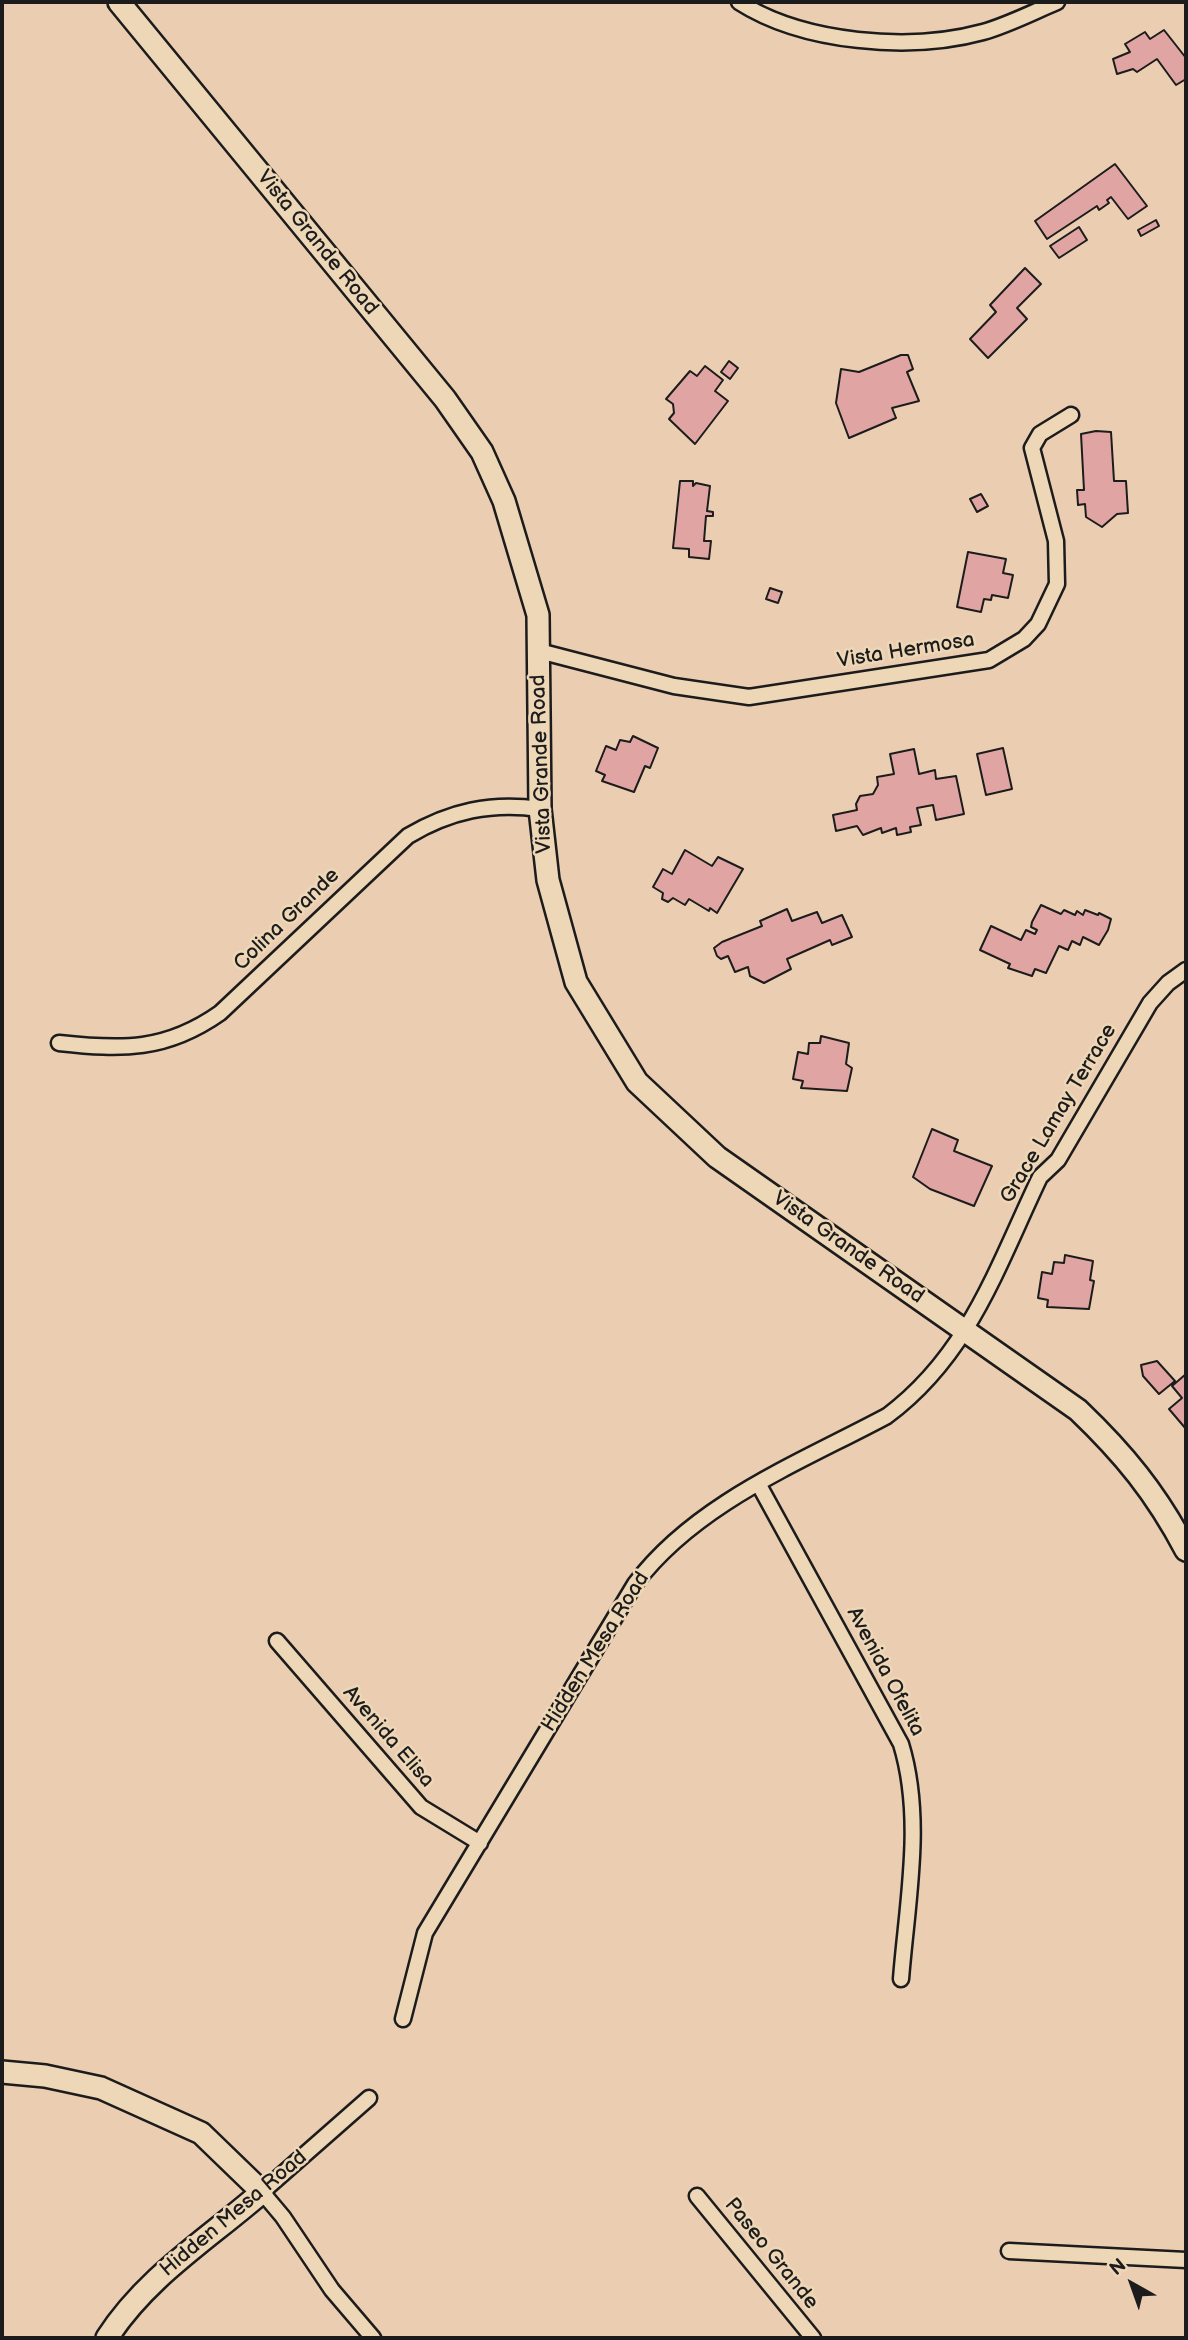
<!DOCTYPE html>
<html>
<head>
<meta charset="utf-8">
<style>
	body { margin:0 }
	#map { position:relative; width:1188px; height:2340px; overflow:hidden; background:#ebcdb2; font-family:"Balsamiq Sans",sans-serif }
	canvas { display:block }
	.frame { position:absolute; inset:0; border:4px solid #1c1c1c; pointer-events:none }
	.north { position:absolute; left:1097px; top:2249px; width:70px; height:70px; -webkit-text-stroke:5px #eed7b6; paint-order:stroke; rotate:320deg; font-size:19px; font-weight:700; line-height:28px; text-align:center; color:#1c1c1c }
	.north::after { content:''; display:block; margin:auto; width:24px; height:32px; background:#1c1c1c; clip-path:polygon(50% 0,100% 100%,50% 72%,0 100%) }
</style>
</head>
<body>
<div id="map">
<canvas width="1188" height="2340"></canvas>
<div class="frame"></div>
<div class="north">N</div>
</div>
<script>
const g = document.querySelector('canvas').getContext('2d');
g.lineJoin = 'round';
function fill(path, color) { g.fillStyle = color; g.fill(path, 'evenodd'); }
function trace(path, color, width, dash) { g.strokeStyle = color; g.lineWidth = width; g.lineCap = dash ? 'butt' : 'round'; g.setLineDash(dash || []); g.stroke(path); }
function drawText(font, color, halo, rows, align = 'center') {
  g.font = font + ' "Balsamiq Sans",sans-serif'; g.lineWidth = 5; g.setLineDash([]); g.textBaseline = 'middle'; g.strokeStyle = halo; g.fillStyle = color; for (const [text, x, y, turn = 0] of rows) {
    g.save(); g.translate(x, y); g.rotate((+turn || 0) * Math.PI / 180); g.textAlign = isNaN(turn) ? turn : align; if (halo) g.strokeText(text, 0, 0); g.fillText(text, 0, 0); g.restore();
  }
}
const building = new Path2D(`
	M1164 30 1186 58V79L1176 85 1157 59 1137 72 1133 69 1117 74 1113 59 1130 52 1125 44 1145 32 1150 39Z
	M1115 164 1147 206 1128 219 1111 197 1107 200 1109 203 1099 210 1097 206 1047 239 1035 221Z
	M1156 220 1159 226 1141 236 1138 230Z
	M1079 227 1087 240 1059 258 1050 246Z
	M1025 268 1041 284 1017 308 1027 319 988 358 970 339 996 312 990 305Z
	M901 355H908L913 369 907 372 919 401 892 408 896 418 849 438 836 403 841 369 859 372Z
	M729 361 738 368 730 379 721 372Z
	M705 366 723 380 715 391 728 401 695 444 669 419 674 413 673 404 666 399 690 371 697 376Z
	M1096 431 1111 432 1114 481H1126L1128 513 1117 514 1102 527 1086 517 1085 504 1078 505 1077 490H1084L1081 434Z
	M680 481H693V486L696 483 710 486 707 511 713 512V516H706L704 541H711L709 559 689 557V549L673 548Z
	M981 494 988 506 977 512 970 499Z
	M968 552 1006 559 1003 573 1013 575 1008 598 992 595 991 600 984 599 981 612 957 607Z
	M770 588 782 592 778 603 766 599Z
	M633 736 658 748 650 768 645 766 634 792 602 781 605 775 596 771 606 746 616 750 620 740 630 742Z
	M1003 748 1012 789 986 795 977 754Z
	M914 749 919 774 935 770 936 779 956 776 964 814 936 820 933 805 917 808 921 825 910 827 911 832 897 835 896 828 882 833 881 828 863 835 857 826 836 831 833 815 857 810 856 804 860 796 873 794 878 785 877 777 894 774 890 754Z
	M685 850 712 866 718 857 743 869 717 913 710 908 709 911 689 899 685 905 673 898 668 902 662 899 663 893 653 887 663 869 672 874Z
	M1041 905 1061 914 1064 910 1075 915 1077 911 1083 915 1085 910 1098 915 1099 913 1111 919 1108 930 1099 945 1083 937 1080 945 1072 941 1068 950 1059 946 1046 973 1035 969 1032 976 1008 968 1010 964 980 950 991 926 1021 940 1026 930 1035 934 1037 930 1031 927 1032 922Z
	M787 909 792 921 817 912 822 923 842 915 852 937 832 945 830 940 787 959 791 969 764 983 750 976 748 967 735 972 728 956 721 959 717 956 714 948 722 942 762 926 760 921Z
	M821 1036 849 1043 846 1064 852 1068 847 1091 801 1088 803 1081 793 1079 798 1052 808 1054 809 1043H820Z
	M932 1129 958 1140 954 1151 992 1166 974 1206 930 1189 913 1177Z
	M1065 1255 1093 1261 1090 1280 1094 1281 1089 1309 1047 1307 1048 1300 1038 1298 1042 1272 1052 1274 1054 1262 1064 1263Z
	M1157 1361 1175 1381 1159 1394 1143 1376 1141 1365Z
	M1186 1374V1429L1169 1409 1182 1398 1172 1386Z`);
const street = new Path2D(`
	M739 2C803 43 910 52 983 32 1008 25 1033 12 1057 2
	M539 651 674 686 749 697 989 660 1024 639 1038 624 1057 584 1056 541 1032 448 1040 434 1071 415
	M59 1043C122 1050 166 1051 220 1013L408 836C450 811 491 802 540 809
	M759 1485 901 1744C924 1819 907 1902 901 1979
	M277 1641 421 1807 480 1843
	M403 2019 425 1933 635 1584C696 1503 799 1463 887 1416 969 1355 997 1267 1040 1177L1058 1160 1150 1003 1168 983 1186 970
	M369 2098 262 2192 283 2217 332 2290 373 2338
	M697 2196 813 2338
	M1009 2251 1186 2260`);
const secondary = new Path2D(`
	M119 2 445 399 482 452 504 501 538 615 540 809 548 880 576 982 637 1082 717 1157 1078 1410C1124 1454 1156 1493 1186 1550
	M2 2072 45 2076 101 2088 201 2133 262 2192C208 2239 146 2277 107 2338`);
const streetNames = [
	["Vista Grande Road",317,243,51],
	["Vista Hermosa",906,651,-9],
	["Vista Grande Road",542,764,-92],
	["Colina Grande",287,920,-44],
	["Grace Lamay Terrace",1059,1114,-59],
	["Vista Grande Road",848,1248,35],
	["Hidden Mesa Road",596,1652,-58],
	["Avenida Ofelita",885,1672,62],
	["Avenida Elisa",388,1737,49],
	["Hidden Mesa Road",234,2214,-40],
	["Paseo Grande",771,2254,51]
];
fill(building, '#e0a5a3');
trace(building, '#1c1c1c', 2);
trace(street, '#1c1c1c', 19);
trace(secondary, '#1c1c1c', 26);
trace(street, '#eed7b6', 14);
trace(secondary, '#eed7b6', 21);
drawText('21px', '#1c1c1c', '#eed7b6', streetNames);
</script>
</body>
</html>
